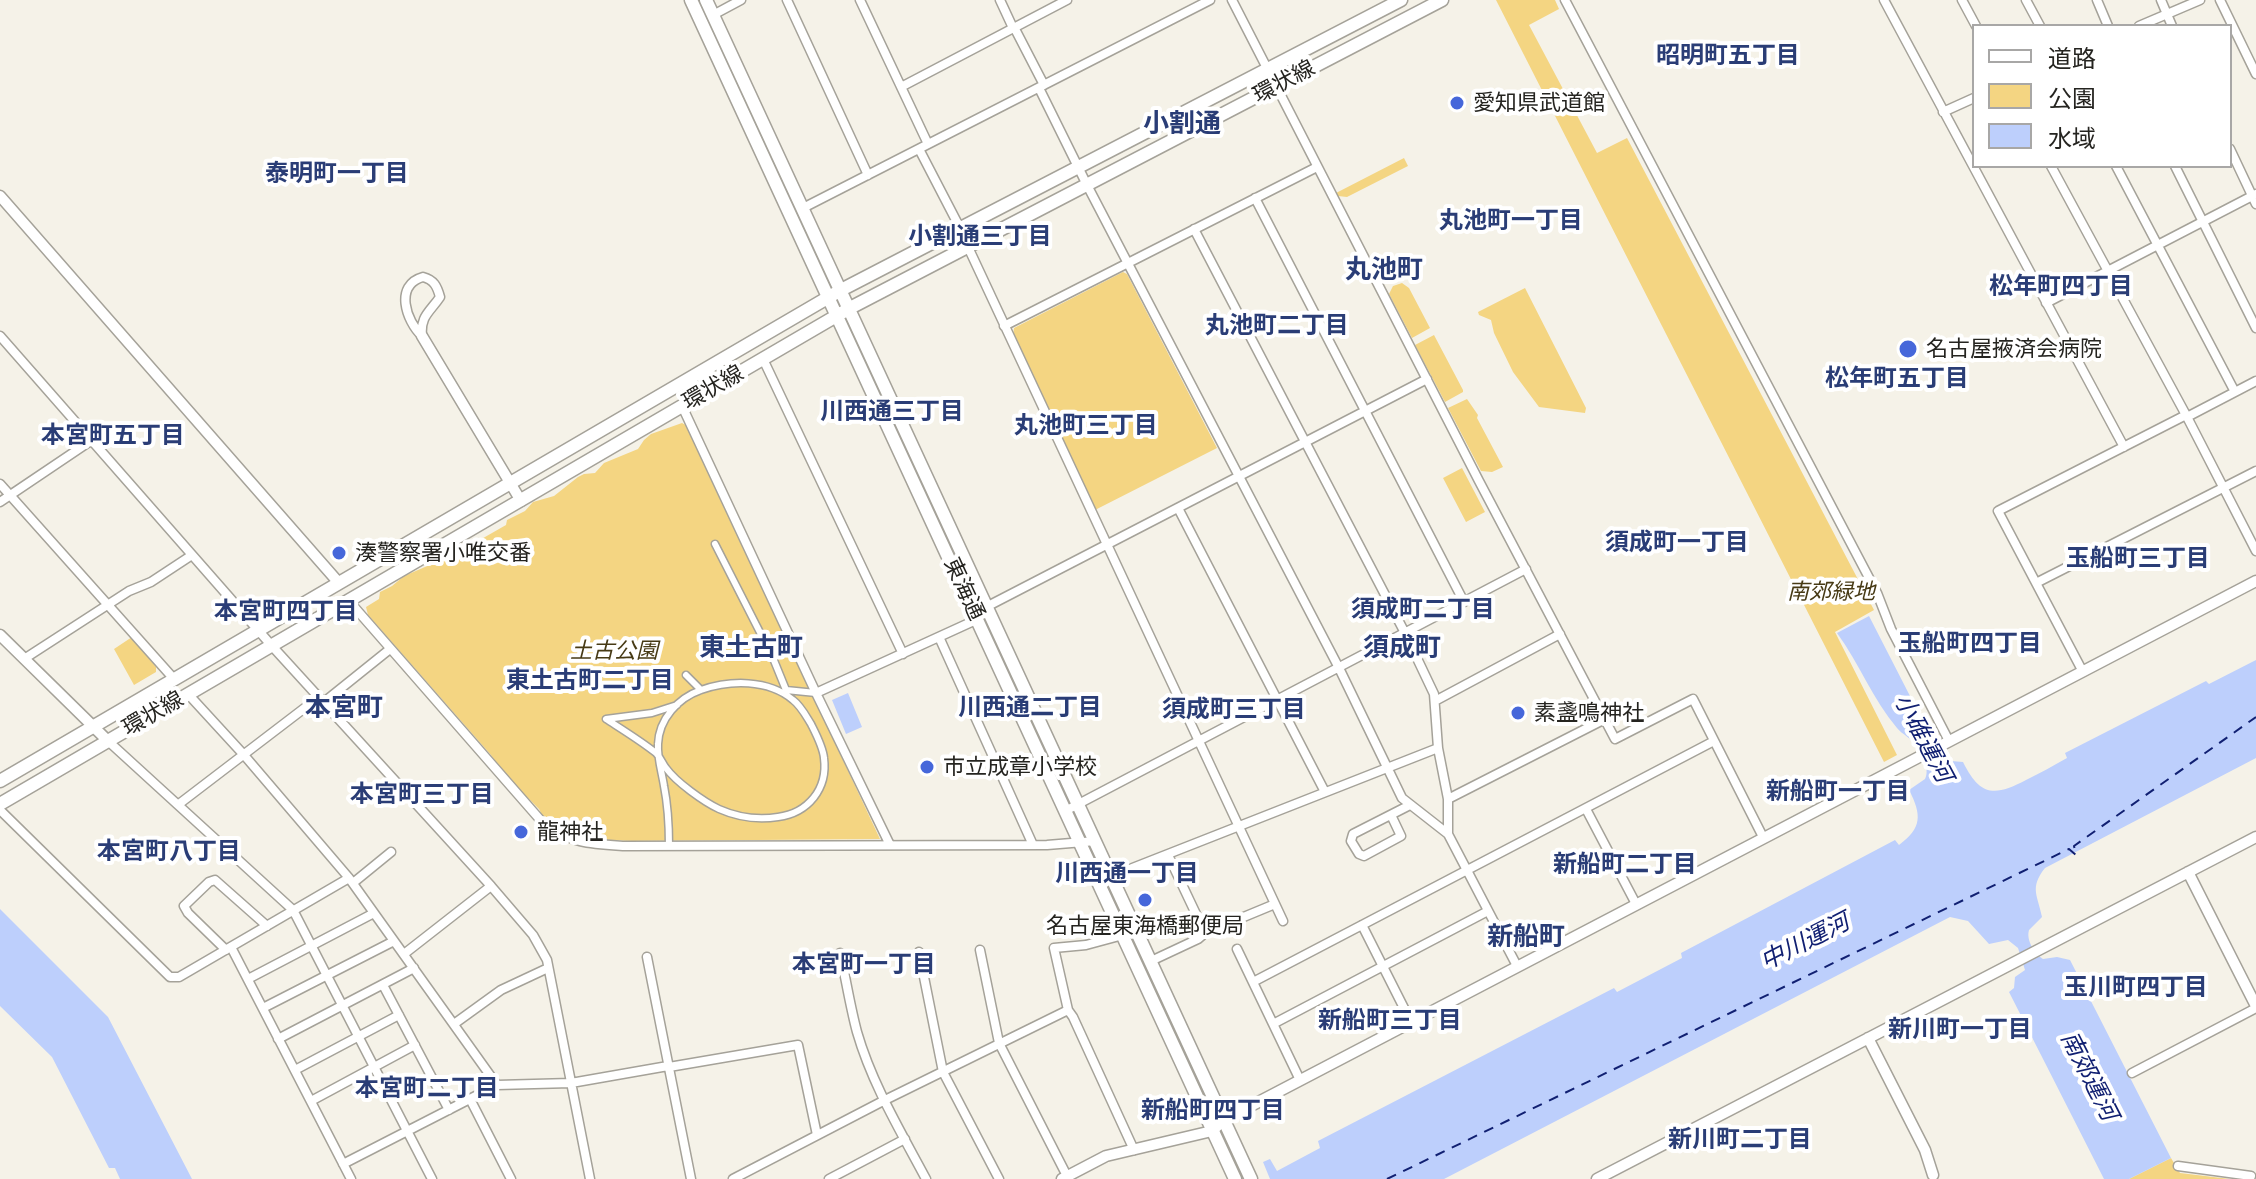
<!DOCTYPE html>
<html>
<head>
<meta charset="utf-8">
<style>
	body { margin:0 }
	#map { position:relative; width:2256px; height:1179px; overflow:hidden; background:#f5f2e8; font-family:"Crimson Pro","Noto Sans JP",serif }
	canvas { display:block }
	.legend { position:absolute; left:1972px; top:24px; width:260px; height:144px; box-sizing:border-box; background:#fff; border:2px solid #a8a7a6; margin:0; padding:10px 14px; list-style:none; font-size:24px; color:#252420 }
	.legend li { display:flex; align-items:center; gap:16px; height:40px }
	.legend b { width:40px; border:2px solid #a8a7a6 }
</style>
</head>
<body>
<div id="map">
<canvas width="2256" height="1179"></canvas>
<ul class="legend">
<li><b style="height:10px;background:#fff"></b>道路</li>
<li><b style="height:22px;background:#f4d582"></b>公園</li>
<li><b style="height:22px;background:#bdcffc"></b>水域</li>
</ul>
</div>
<script>
const g = document.querySelector('canvas').getContext('2d');
g.lineJoin = 'round';
function fill(path, color) { g.fillStyle = color; g.fill(path, 'evenodd'); }
function trace(path, color, width, dash) { g.strokeStyle = color; g.lineWidth = width; g.lineCap = dash ? 'butt' : 'round'; g.setLineDash(dash || []); g.stroke(path); }
function drawText(font, color, halo, rows, align = 'center') {
  g.font = font + ' "Crimson Pro","Noto Sans JP",serif'; g.lineWidth = 8; g.setLineDash([]); g.textBaseline = 'middle'; g.strokeStyle = halo; g.fillStyle = color; for (const [text, x, y, turn = 0] of rows) {
    g.save(); g.translate(x, y); g.rotate((+turn || 0) * Math.PI / 180); g.textAlign = isNaN(turn) ? turn : align; if (halo) g.strokeText(text, 0, 0); g.fillText(text, 0, 0); g.restore();
  }
}
const green = new Path2D(`
	M1496 0H1555L1559 9 1529 25 1597 153 1627 138 1874 610 1835 632 1897 755 1884 762Z
	M1404 158 1408 166 1347 197 1338 196 1336 193Z
	M1123 272 1127 274 1217 448 1095 510 1013 336 1014 328Z
	M1402 283 1409 288 1430 328 1412 338 1389 294 1393 286Z
	M1525 288 1586 408 1585 413 1539 407 1513 372 1494 333 1491 320 1479 315 1478 312Z
	M1434 335 1463 390V392L1445 402 1415 345Z
	M1467 399 1478 415 1477 418 1503 467 1492 472 1481 471 1448 408Z
	M682 423 691 428 744 542V549L880 839 632 841C613 840 592 840 574 835 563 832 555 823 545 821L539 809 527 797 524 796 518 791 490 754 368 615 366 607 379 599 380 592 392 586 404 576 446 558 454 548 478 541 506 525 507 520 525 511 533 502 554 496 578 477 584 474 595 473 604 463 638 449 644 440 651 434Z
	M1462 468 1485 512 1466 522 1443 478Z
	M132 637 156 667V672L134 685 114 649Z
	M2171 1158 2180 1173 2230 1179H2129Z`);
const water = new Path2D(`
	M1869 616 1931 737 1944 756 1951 761 1963 762C1980 796 1994 797 2026 780 2040 773 2053 766 2067 758L2065 753 2206 681 2209 684 2256 660V758L2045 868C2029 888 2038 896 2042 917L2029 930C2026 940 2034 953 2043 959L2057 957 2070 960 2171 1158 2129 1179H2104L2009 992 2014 988 2015 977 2025 970 2018 948 2008 940 1989 944 1968 921 1950 917 1444 1179H1270L1263 1162 1270 1159 1277 1171 1320 1148 1318 1141 1614 988 1617 992 1682 958 1681 953 1895 840 1899 845C1922 828 1922 815 1909 790L1925 779C1930 770 1923 754 1916 745 1911 738 1903 735 1897 728 1873 700 1859 663 1837 633Z
	M848 693 862 727 846 734 832 700Z
	M0 909 108 1017 192 1179H120L115 1168H109L52 1057 0 1006Z`);
const ferry = new Path2D(`
	M1387 1179 2069 849 2076 855 2074 846 2256 717`);
const pedestrian = new Path2D(`
	M715 544 773 658 786 690 816 693
	M686 675 701 690
	M669 846C669 825 668 806 664 786 662 773 657 757 658 744 659 719 678 698 701 690 730 680 768 679 793 700 801 706 806 716 811 724 816 734 823 747 824 758 828 789 808 813 778 817 758 820 737 817 719 809 704 802 676 782 666 768 662 763 661 758 656 753 641 741 623 730 606 719L652 713 677 705`);
const minor = new Path2D(`
	M787 0 868 175
	M860 0 928 144
	M1000 0 1013 28
	M1232 0 1479 481 1615 739 1693 699 1763 837
	M1565 0 1877 593 1891 629 1949 741
	M1884 0 2124 447
	M1962 0 1976 26
	M2026 0 2040 26
	M2097 0 2108 26
	M2161 0 2172 26
	M2220 0 2256 74
	M713 15 741 0
	M2139 26 2200 0
	M1014 27 1044 85
	M901 87 1067 0
	M1039 88 1087 185 1339 668 1402 798 1448 834
	M1943 112 1974 98
	M919 149 960 228
	M2230 149 2256 204
	M2051 166 2186 415 2256 551
	M2116 166 2235 392
	M2175 166 2256 328
	M1255 198 1464 602
	M803 208 1210 0
	M1194 229 1405 633 1434 694 1438 748 1448 799V834L1517 966
	M968 247 1283 921
	M423 277C434 280 437 286 440 297 430 312 420 316 422 336 406 321 394 285 423 277Z
	M2046 303 2256 194
	M1004 326 1317 167
	M0 336 272 646 491 886 533 935 547 960 590 1179
	M763 359 903 654
	M682 406 816 693 890 845
	M2187 417 2256 381
	M0 484 174 679
	M0 502 92 440
	M1178 508 1325 792
	M2036 583 2256 471
	M349 601 543 823C572 844 591 844 625 846L1047 845 1096 841
	M988 606 1427 379
	M939 637 1033 845
	M24 659 129 591 151 582 192 555
	M2083 672 1998 511 2186 415
	M816 693 978 619
	M188 694 244 755 349 878 497 1085
	M1435 701 1560 634
	M324 702 390 649
	M108 741 293 910 432 1179
	M1448 799 1605 719
	M179 804 319 697
	M1586 809 1636 904
	M0 810 170 977H179L349 878
	M1067 810 1526 569
	M1391 815 1401 836 1364 856 1359 854 1351 841 1353 834 1410 805
	M1168 855 1205 933 1275 904
	M1112 876 1438 748
	M353 883 391 852
	M1362 925 1411 1022
	M1123 935 1086 945 1054 948 1068 1010 1073 1017 1134 1150
	M231 947 351 1179
	M1237 949 1300 1080
	M226 950 188 913 184 906 209 882 215 880 267 926
	M980 950 999 1043 1067 1176
	M919 952 943 1072 999 1179
	M840 953C846 979 850 1006 857 1032 872 1084 901 1132 926 1179
	M404 954 491 886
	M647 957 691 1179
	M1151 961 1198 939 1205 933
	M248 979 374 913
	M1253 982 1714 741
	M383 985 449 1110
	M263 1008 394 941
	M454 1024 501 990 548 968
	M1273 1024 1488 911
	M278 1039 414 968
	M669 1067 798 1045 817 1135
	M295 1070 399 1015
	M2132 1073 2256 1008
	M470 1099 511 1179
	M311 1101 415 1045
	M343 1164 497 1085 571 1083 668 1066
	M2178 1166 2251 1176
	M733 1179 885 1100 1068 1010
	M829 1179 905 1139`);
const tertiary = new Path2D(`
	M0 196 339 583
	M422 336 521 501
	M0 635 108 741
	M2188 872 2256 1006
	M1868 1038 1925 1150 1933 1175
	M1062 1179 1106 1156 1212 1131 1224 1120 2256 581
	M1597 1179 2256 837`);
const primary = new Path2D(`
	M691 0 1235 1179
	M706 0 1251 1179
	M0 781 841 290 1401 0
	M0 804 850 308 1442 0`);
const markers = [
	[1457,103,8,"#4667da"],
	[1908,349,10,"#4667da"],
	[339,553,8,"#4667da"],
	[1518,713,8,"#4667da"],
	[927,767,8,"#4667da"],
	[521,832,8,"#4667da"],
	[1145,900,8,"#4667da"]
];
const streetNames = [
	["環状線",1284,82,-28],
	["環状線",713,388,-30],
	["東海通",964,589,65],
	["環状線",153,714,-30]
];
const poiNames = [
	["愛知県武道館",1473,103],
	["名古屋掖済会病院",1926,349],
	["湊警察署小唯交番",355,553],
	["素盞鳴神社",1534,713],
	["市立成章小学校",943,767],
	["龍神社",537,832],
	["名古屋東海橋郵便局",1145,926,"center"]
];
const parkNames = [
	["南郊緑地",1831,592],
	["土古公園",614,651]
];
const neighbourhoodNames = [
	["昭明町五丁目",1728,56],
	["泰明町一丁目",337,174],
	["丸池町一丁目",1511,221],
	["小割通三丁目",980,237],
	["松年町四丁目",2061,287],
	["丸池町二丁目",1277,326],
	["松年町五丁目",1897,379],
	["川西通三丁目",892,412],
	["丸池町三丁目",1086,426],
	["本宮町五丁目",113,436],
	["須成町一丁目",1677,543],
	["玉船町三丁目",2138,559],
	["須成町二丁目",1423,610],
	["本宮町四丁目",286,612],
	["玉船町四丁目",1970,644],
	["東土古町二丁目",590,681],
	["川西通二丁目",1030,708],
	["須成町三丁目",1234,710],
	["新船町一丁目",1838,792],
	["本宮町三丁目",422,795],
	["本宮町八丁目",169,852],
	["新船町二丁目",1625,865],
	["川西通一丁目",1127,874],
	["本宮町一丁目",864,965],
	["玉川町四丁目",2136,988],
	["新船町三丁目",1390,1021],
	["新川町一丁目",1960,1030],
	["本宮町二丁目",427,1089],
	["新船町四丁目",1213,1111],
	["新川町二丁目",1740,1140]
];
const waterNames = [
	["小碓運河",1923,738,62],
	["中川運河",1805,942,-27],
	["南郊運河",2089,1076,63]
];
const quarterNames = [
	["小割通",1182,124],
	["丸池町",1384,270],
	["東土古町",751,648],
	["須成町",1402,648],
	["本宮町",344,708],
	["新船町",1526,937]
];
fill(green, '#f4d582');
fill(water, '#bdcffc');
trace(ferry, '#112072', 2, [10, 8]);
trace(pedestrian, '#a5a299', 9);
trace(minor, '#a5a299', 11);
trace(tertiary, '#a5a299', 13);
trace(primary, '#a5a299', 15);
trace(pedestrian, '#fff', 6);
trace(minor, '#fff', 8);
trace(tertiary, '#fff', 10);
trace(primary, '#fff', 12);
for (const [x, y, r, color] of markers) { const dot = new Path2D(); dot.arc(x, y, r, 0, 2 * Math.PI); g.fillStyle = color; g.fill(dot); trace(dot, '#fff', 3); }
drawText('22px', '#252420', '#fff', streetNames);
drawText('22px', '#252420', '#fff', poiNames, 'left');
drawText('italic 22px', '#473a15', '#fff', parkNames);
drawText('bold 24px', '#2a3d76', '#fff', neighbourhoodNames);
drawText('italic 24px', '#112072', '#fff', waterNames);
drawText('bold 26px', '#2a3d76', '#fff', quarterNames);
</script>
</body>
</html>
